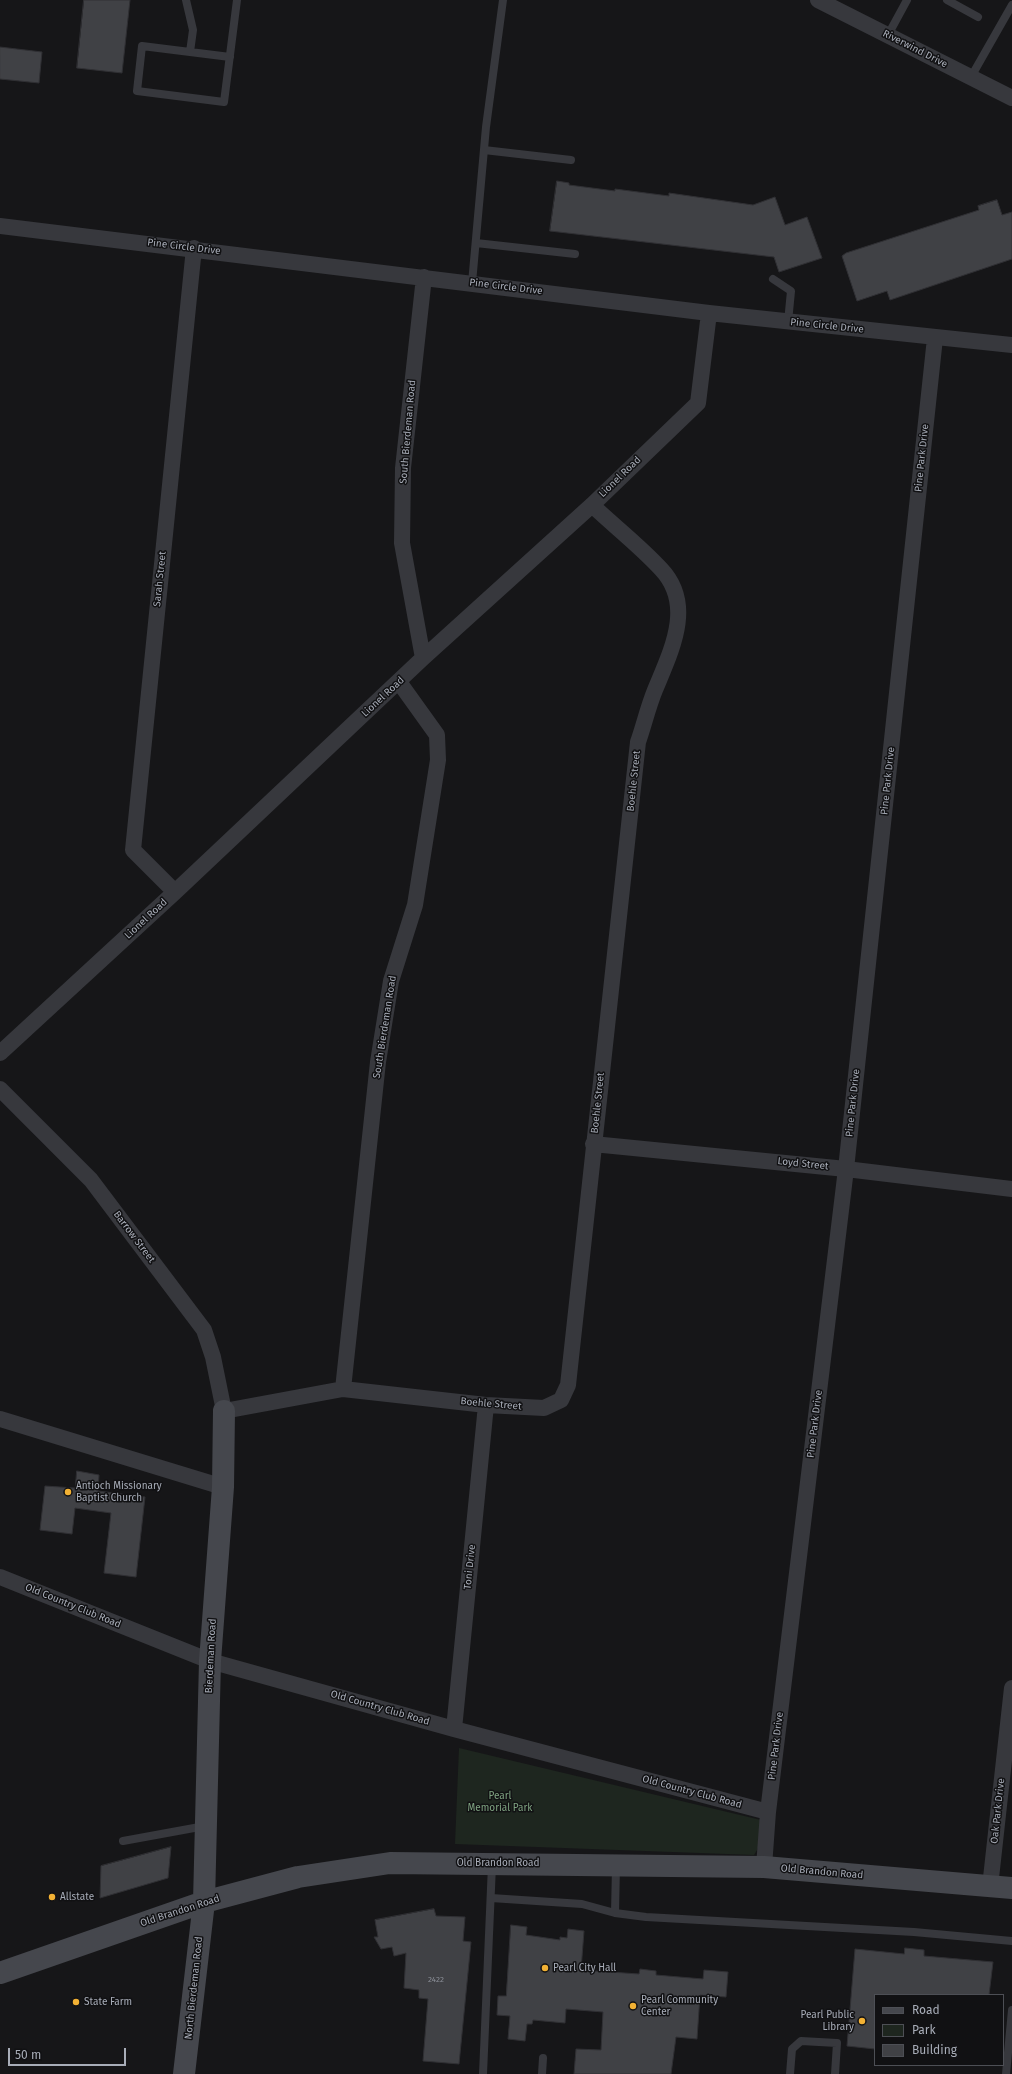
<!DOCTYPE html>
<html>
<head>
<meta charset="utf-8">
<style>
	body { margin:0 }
	#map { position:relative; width:1012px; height:2074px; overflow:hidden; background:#161618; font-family:"Fira Sans",sans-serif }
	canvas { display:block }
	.legend { position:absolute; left:874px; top:1994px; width:130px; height:72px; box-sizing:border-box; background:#111113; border:1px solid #4d4f55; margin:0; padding:5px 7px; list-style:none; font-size:12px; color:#a8adb8 }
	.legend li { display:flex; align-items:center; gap:8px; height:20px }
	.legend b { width:20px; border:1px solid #4d4f55 }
	.scale { position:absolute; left:8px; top:2048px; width:118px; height:18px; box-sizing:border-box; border:2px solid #a8adb8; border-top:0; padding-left:5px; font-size:12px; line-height:14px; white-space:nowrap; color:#a8adb8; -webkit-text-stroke:3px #111113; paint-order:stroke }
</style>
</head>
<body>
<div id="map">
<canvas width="1012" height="2074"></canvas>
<ul class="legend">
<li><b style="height:5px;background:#45474d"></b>Road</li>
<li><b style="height:11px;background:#1e261f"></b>Park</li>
<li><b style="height:11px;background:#404145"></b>Building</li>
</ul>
<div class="scale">50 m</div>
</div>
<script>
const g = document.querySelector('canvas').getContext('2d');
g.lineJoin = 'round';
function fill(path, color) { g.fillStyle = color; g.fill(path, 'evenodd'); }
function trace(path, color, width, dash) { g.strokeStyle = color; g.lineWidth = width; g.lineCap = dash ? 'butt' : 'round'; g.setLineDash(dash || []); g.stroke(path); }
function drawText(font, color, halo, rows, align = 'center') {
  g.font = font + ' "Fira Sans",sans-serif'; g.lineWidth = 3; g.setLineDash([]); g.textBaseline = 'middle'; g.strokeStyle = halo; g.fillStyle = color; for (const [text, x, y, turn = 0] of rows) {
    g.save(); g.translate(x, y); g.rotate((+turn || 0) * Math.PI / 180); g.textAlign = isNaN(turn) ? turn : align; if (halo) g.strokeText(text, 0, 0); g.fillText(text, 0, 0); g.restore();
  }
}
const green = new Path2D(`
	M459 1748 761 1820 762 1842 754 1855 455 1844Z`);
const building = new Path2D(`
	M84 0H130L122 73 77 68Z
	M0 47 42 52 39 83 0 79Z
	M557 181 569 183V185L615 191V189L669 196V193L753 205 775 197 785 225 807 217 822 258 779 272 774 257 550 231Z
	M997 200 1002 215 1012 212V259L890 300 887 291 857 301 842 256 846 253 979 210 978 206Z
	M77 1471 99 1475 98 1491 145 1497 136 1577 104 1573 111 1513 75 1508 72 1534 40 1530 45 1486 75 1488Z
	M171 1847 168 1878 100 1898 101 1866Z
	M434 1909 436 1916 465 1917 463 1941 471 1942 459 2064 423 2061 428 1999 419 1998V1990L404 1988 406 1953 394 1956 392 1947 381 1949 374 1937H378L375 1920Z
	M511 1925 527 1927 526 1935 560 1940V1937L567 1938 568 1929 584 1931 581 1970 639 1974 640 1969 656 1971V1975L703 1979 704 1970 728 1972 726 1997 700 1995 697 2039 676 2037 671 2074H574L576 2049 601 2050 603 2012 566 2009 565 2023 533 2020 532 2024H527L525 2041 508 2039 510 2016 497 2015 498 1996H506Z
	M905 1948 924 1950V1956L993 1962 989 1995H875V2049L847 2046 855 1949 904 1954Z`);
const lane = new Path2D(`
	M186 0 193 30 190 52 142 46 137 91 224 102 237 0
	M947 0 978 17
	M888 35 907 0
	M190 52 230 57
	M971 77 1012 5
	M484 150 571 160
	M476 243 575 254
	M773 279 791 291 788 322
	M472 283 486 127 503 0
	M123 1841 205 1826
	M616 1866 615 1913 646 1917 914 1932 1012 1941
	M491 1898 582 1904 615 1913
	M483 2074 492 1865
	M542 2074 543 2058
	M790 2074 792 2049 801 2041 837 2043 835 2074
	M1006 2074 1012 2010`);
const street = new Path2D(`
	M818 0 1012 98
	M0 226 709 313 1012 345
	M423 658 402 543 403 468 424 277
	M175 892 133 850 194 248
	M0 1053 175 892 423 658 592 505 698 403 709 313
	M0 1089 91 1180 204 1330 213 1357 224 1411 343 1389 486 1405 544 1408 561 1400 568 1385 638 742C644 725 648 707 655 690 671 651 695 605 661 569 640 546 614 526 592 505
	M593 1144 846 1169 1012 1189
	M343 1389 378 1062 391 981 415 905 438 760 437 735 399 682
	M0 1419 223 1487
	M0 1577 210 1661 454 1729 768 1812
	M454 1729 486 1405
	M764 1867 768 1812 846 1169 935 338
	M990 1887 1012 1688`);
const secondary = new Path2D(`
	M0 1973 204 1902 298 1877 390 1863 764 1867 1012 1888
	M184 2074 204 1902 210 1661 223 1487 224 1411`);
const markers = [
	[68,1492,4,"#f2b134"],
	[52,1897,4,"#f2b134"],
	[545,1968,4,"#f2b134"],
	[76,2002,4,"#f2b134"],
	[633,2006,4,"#f2b134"],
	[862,2021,4,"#f2b134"]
];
const numberNames = [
	["2422",436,1980]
];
const streetNames = [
	["Riverwind Drive",915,49,27],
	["Pine Circle Drive",184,247,7],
	["Pine Circle Drive",506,287,7],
	["Pine Circle Drive",827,326,6],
	["South Bierdeman Road",408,432,-85],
	["Pine Park Drive",922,458,-84],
	["Lionel Road",620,477,-44],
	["Sarah Street",160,579,-84],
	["Lionel Road",383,697,-43],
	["Boehle Street",634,781,-84],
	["Pine Park Drive",888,781,-84],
	["Lionel Road",146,919,-43],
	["South Bierdeman Road",385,1027,-81],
	["Boehle Street",598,1103,-84],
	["Pine Park Drive",853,1103,-84],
	["Loyd Street",803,1164,6],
	["Barrow Street",134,1237,53],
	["Boehle Street",491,1404,5],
	["Pine Park Drive",815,1424,-83],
	["Toni Drive",470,1567,-84],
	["Old Country Club Road",73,1606,22],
	["Bierdeman Road",211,1656,-87],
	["Old Country Club Road",380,1708,16],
	["Pine Park Drive",776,1746,-83],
	["Old Country Club Road",692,1792,15],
	["Oak Park Drive",998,1811,-84],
	["Old Brandon Road",498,1863],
	["Old Brandon Road",822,1872,5],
	["Old Brandon Road",180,1911,-18],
	["North Bierdeman Road",194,1988,-84]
];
const poiNames = [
	["Antioch Missionary",76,1486],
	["Baptist Church",76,1498],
	["Allstate",60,1897],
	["Pearl City Hall",553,1968],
	["Pearl Community",641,2000],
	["Center",641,2012],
	["State Farm",84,2002],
	["Pearl Public",854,2015,"right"],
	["Library",854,2027,"right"]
];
const parkNames = [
	["Pearl",500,1796],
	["Memorial Park",500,1808]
];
fill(green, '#1e261f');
fill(building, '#404145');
trace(building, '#303034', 1);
trace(lane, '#37383d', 8);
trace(street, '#37383d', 16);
trace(secondary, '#45474d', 22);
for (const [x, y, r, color] of markers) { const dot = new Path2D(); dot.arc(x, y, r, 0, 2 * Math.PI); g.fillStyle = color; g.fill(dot); trace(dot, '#111113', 1.5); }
drawText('8px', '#8e929b', null, numberNames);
drawText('10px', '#a8adb8', '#111113', streetNames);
drawText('10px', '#a8adb8', '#111113', poiNames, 'left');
drawText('10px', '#7fa381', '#111113', parkNames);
</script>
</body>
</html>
